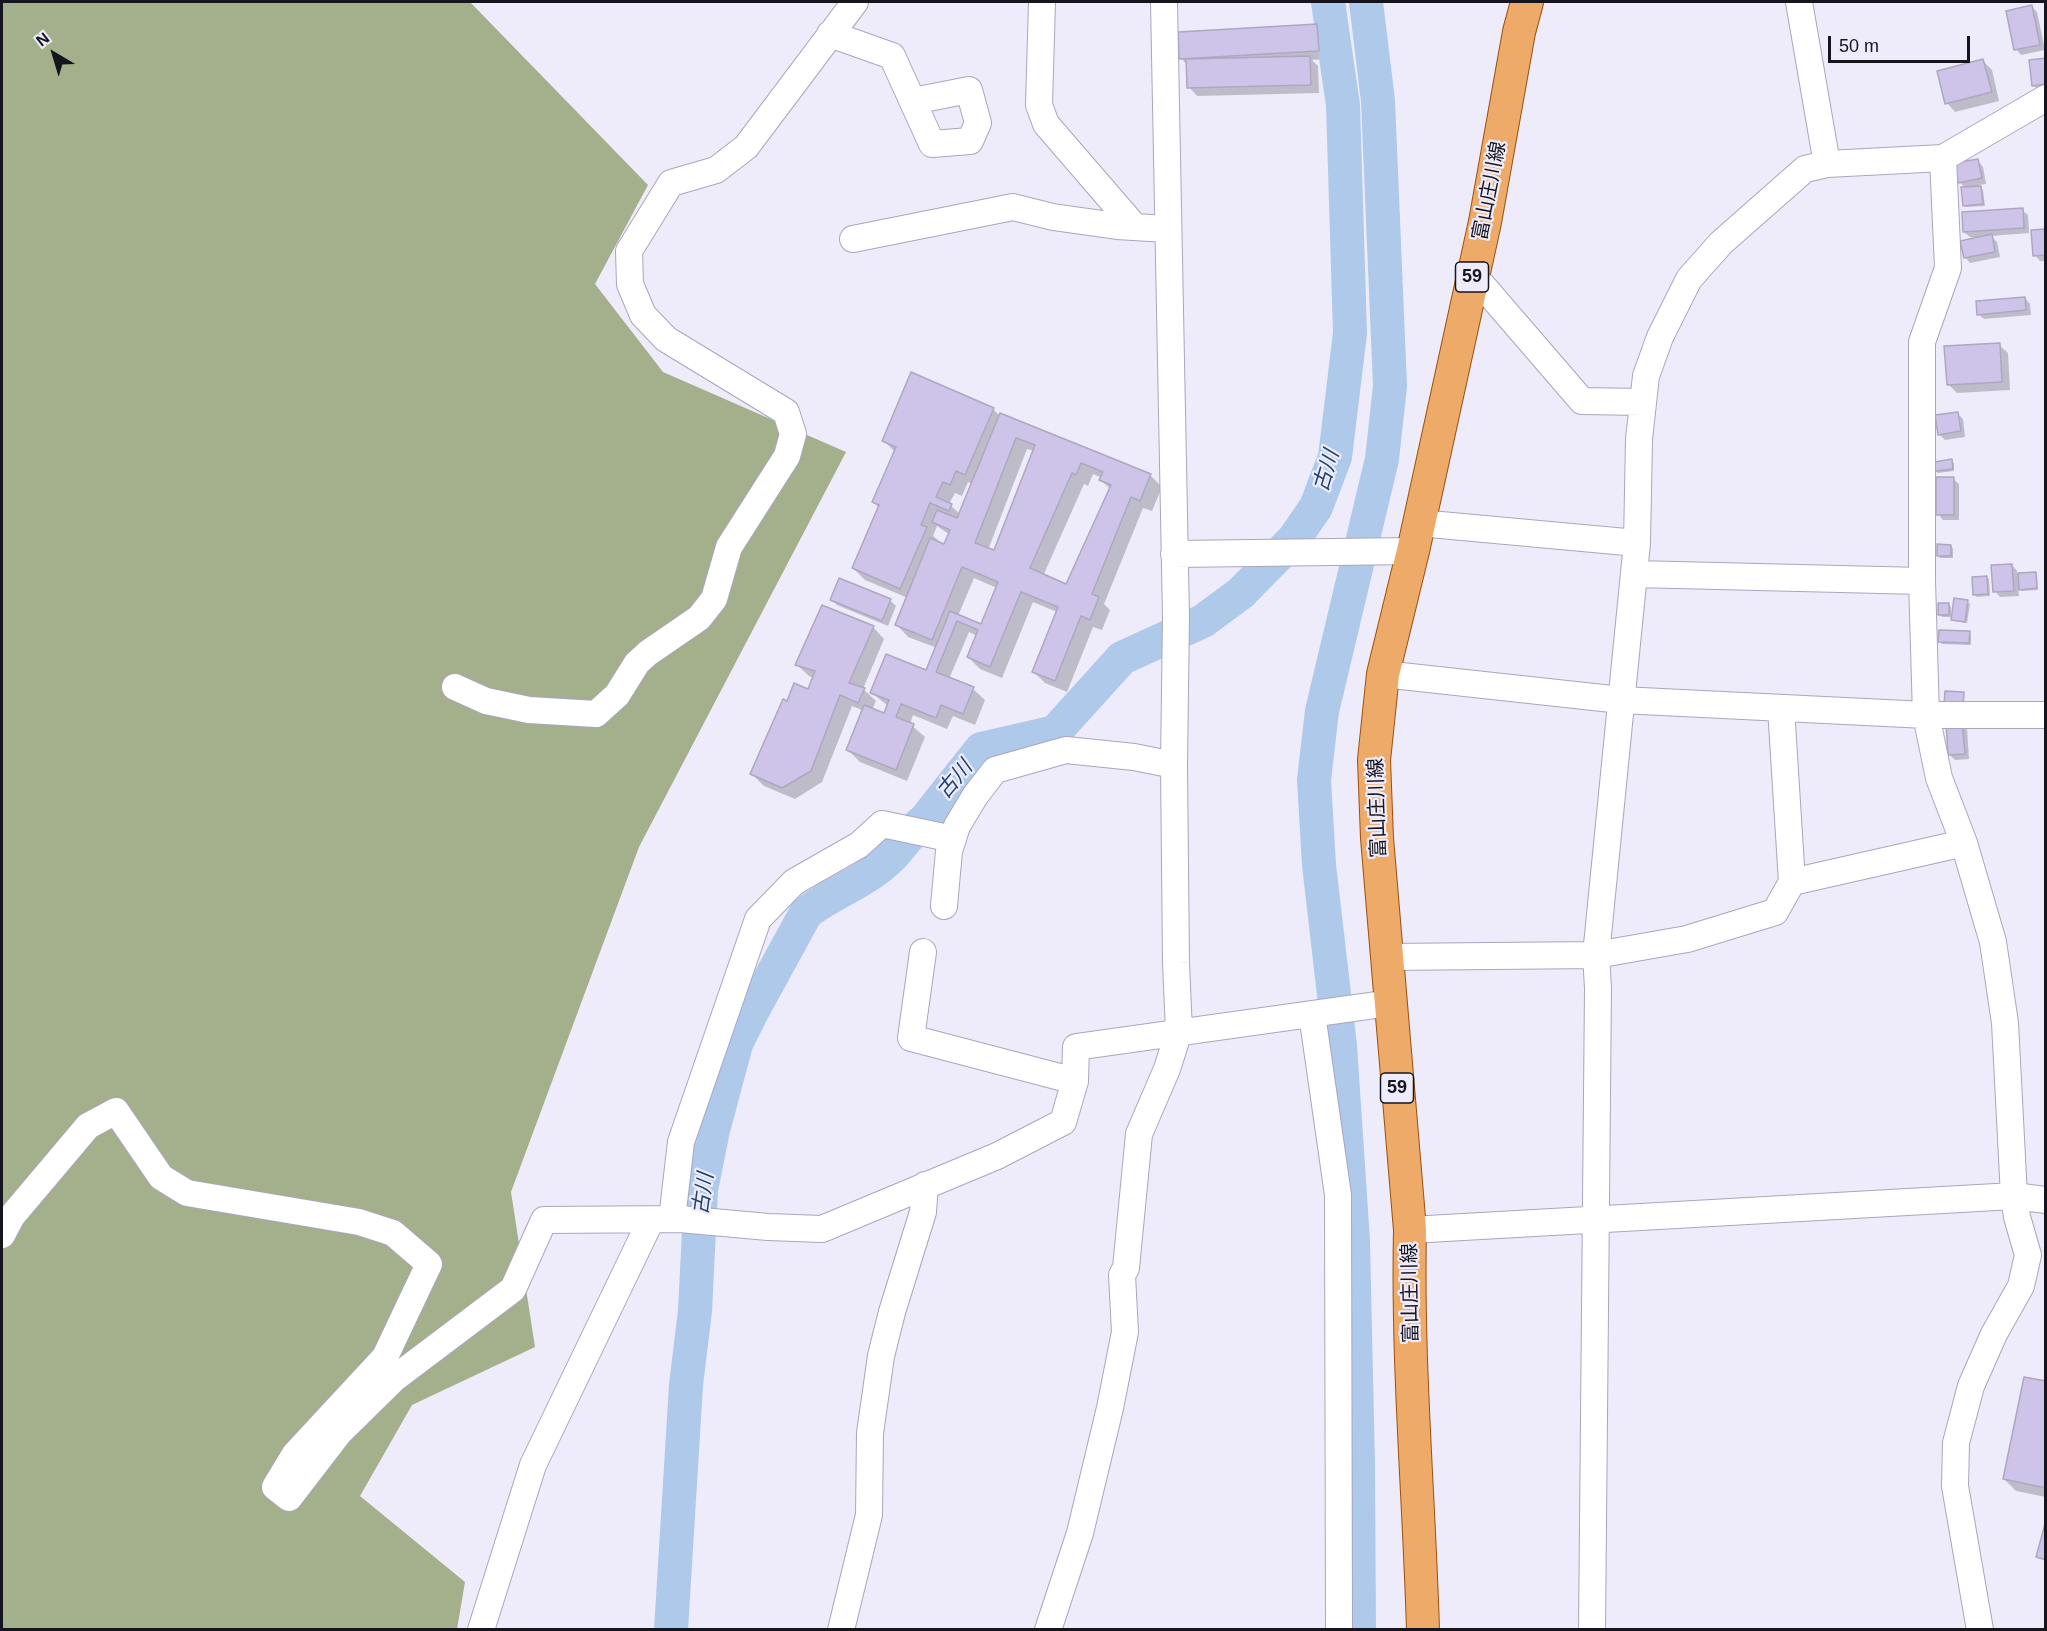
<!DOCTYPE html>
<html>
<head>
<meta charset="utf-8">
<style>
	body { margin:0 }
	#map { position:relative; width:2047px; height:1631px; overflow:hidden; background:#eeecfb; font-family:Arial,sans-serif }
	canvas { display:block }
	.frame { position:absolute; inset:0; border:3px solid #16141d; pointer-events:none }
	.north { position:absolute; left:24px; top:24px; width:60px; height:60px; -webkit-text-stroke:4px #eeecfb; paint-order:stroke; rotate:322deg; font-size:16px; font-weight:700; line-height:24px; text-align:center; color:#16141d }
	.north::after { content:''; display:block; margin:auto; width:21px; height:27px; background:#16141d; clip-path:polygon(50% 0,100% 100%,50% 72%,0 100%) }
	.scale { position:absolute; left:1828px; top:36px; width:142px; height:27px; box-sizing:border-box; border:3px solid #16141d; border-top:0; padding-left:8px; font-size:18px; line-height:21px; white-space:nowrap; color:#16141d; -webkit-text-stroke:4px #eeecfb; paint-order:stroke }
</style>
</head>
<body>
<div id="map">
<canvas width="2047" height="1631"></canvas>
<div class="frame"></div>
<div class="north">N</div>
<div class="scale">50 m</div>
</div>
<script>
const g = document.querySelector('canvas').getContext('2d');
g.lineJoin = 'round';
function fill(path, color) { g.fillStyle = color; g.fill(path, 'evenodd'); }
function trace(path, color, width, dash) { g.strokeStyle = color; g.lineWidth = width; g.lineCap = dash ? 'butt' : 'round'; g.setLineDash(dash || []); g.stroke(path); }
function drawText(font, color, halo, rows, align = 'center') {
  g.font = font + ' Arial,"Noto Sans JP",sans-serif'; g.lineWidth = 4.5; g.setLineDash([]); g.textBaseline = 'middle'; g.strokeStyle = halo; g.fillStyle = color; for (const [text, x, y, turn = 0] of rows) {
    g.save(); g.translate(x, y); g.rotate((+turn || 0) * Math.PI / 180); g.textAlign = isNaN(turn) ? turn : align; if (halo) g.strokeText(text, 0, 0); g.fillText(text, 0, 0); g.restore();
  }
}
const forest = new Path2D(`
	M2 2H470L648 185 595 284 663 372 846 452 639 847 511 1192 535 1347 412 1405 360 1496 465 1582 457 1629 2 1630Z`);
const shadow = new Path2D(`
	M2032 7 2037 12 2045 50 2021 55 2016 49Z
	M1317 25 1325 34 1327 59 1312 60 1318 66 1319 93 1197 96 1189 87 1188 66 1181 58Z
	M2046 59V90L2039 91 2033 85Z
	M1983 61 1992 70 1999 101 1955 112 1947 103Z
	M1978 161 1983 167 1986 184 1979 185 1983 190 1985 206 1966 207 1964 205 1966 188 1959 182Z
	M2022 210 2028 215 2029 233 1991 236 1997 242 2000 257 1970 263 1965 257 1978 239V237H1970L1964 232Z
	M2046 230V261H2040L2035 255Z
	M2025 298 2030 304 2031 315 1984 319 1978 314Z
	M1999 345 2008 353 2010 390 1957 393 1948 384Z
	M993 409 1000 416 1150 475 1162 487 1152 511 1143 508 1104 604 1110 610 1102 630 1093 627 1067 692 1045 683 1033 671 1057 612 1033 602 1002 678 980 669 968 657 977 636 969 632 949 679 973 689 985 700 975 725 953 716 947 729 913 715 910 724 925 737 907 781 860 762 848 750 864 711 852 706 822 782 795 799 764 786 752 774 787 703 809 691 814 678 809 676 797 665 873 627 884 639 863 689 876 701 872 710 885 715 888 706 872 693 927 672 937 648 908 637 897 625 908 598 865 580 853 568 879 508 874 502 895 452 883 440ZM1027 449 1034 451 995 552 988 550ZM1093 474 1102 478 1101 480 1110 489 1067 586 1043 576 1084 484 1088 486ZM968 482 972 484 960 514 949 504 955 493 962 496ZM937 526 950 535 945 546 937 542 938 540 933 536ZM974 578 997 588 982 626 958 616Z
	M1957 413 1963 419 1965 437 1945 440 1939 434Z
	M1951 461 1954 463V471L1938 473 1936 471Z
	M1953 479 1959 484V520H1943L1938 514Z
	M1951 546 1953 549V558H1940L1938 555Z
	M2012 565 2017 571V574L2035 573 2037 575 2038 590 2022 591 2018 587 2019 596 2000 597 1995 591Z
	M1986 577 1989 579 1990 596 1977 597 1975 595Z
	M832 600H890L896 606 888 626 837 605Z
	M1967 602 1970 604 1967 623 1955 621 1952 619Z
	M1948 604 1951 607V617H1942L1940 614Z
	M1969 632 1971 635V645L1942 644 1940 641Z
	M1961 722 1967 728 1969 759 1955 760 1950 755Z
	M2046 1383V1497L2016 1491 2004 1479Z`);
const river = new Path2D(`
	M671 1630 686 1385 695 1311 701 1190 713 1130 736 1044 754 1008 806 913C832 893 865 882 889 859 902 847 910 831 925 820L981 749 1055 732 1122 658 1203 621 1241 593 1294 539 1316 507 1335 457 1350 333 1343 105 1328 2
	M1359 1630 1358 1465 1353 1241 1340 1046 1319 865 1314 780 1322 711 1382 459 1390 386 1378 101 1366 2`);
const building = new Path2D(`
	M2032 5 2040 45 2014 50 2006 11Z
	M1317 24 1319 51 1179 59 1178 32Z
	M1310 56 1311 85 1187 88 1186 59Z
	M2046 58V84L2032 86 2029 60Z
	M1983 59 1992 92 1945 104 1937 71Z
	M1978 159 1982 178 1958 183 1954 163Z
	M1981 186 1983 204 1963 206 1961 187Z
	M2023 208 2024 228 1963 232 1962 212Z
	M2046 229V255L2033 256 2031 230Z
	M1992 234 1995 252 1964 258 1960 241Z
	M2025 297 2026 310 1977 315 1976 301Z
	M2000 343 2002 382 1947 385 1944 346Z
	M911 372 994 408 965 475 956 471 950 485 943 482 936 497 952 504 949 511 930 503 921 525 927 527 900 589 852 568 879 505 872 502 896 447 882 441Z
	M1958 412 1961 431 1938 435 1935 415Z
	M1000 413 1151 474 1140 501 1131 497 1092 594 1099 597 1090 620 1081 616 1055 681 1032 672 1058 607 1021 592 990 667 967 657 978 630 957 621 936 672 974 687 963 714 941 705 936 718 901 704 896 717 914 724 896 770 846 750 864 705 884 713 889 700 870 693 886 654 926 670 950 611 981 624 998 582 962 567 932 640 895 625 930 538 944 544 950 530 932 522 937 510 957 518ZM1016 438 1035 445 994 550 975 543ZM1081 463 1103 472 1099 480 1111 485 1066 584 1030 568 1072 473 1076 475Z
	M1952 459 1953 469 1935 471 1934 462Z
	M1936 477H1954V515H1936Z
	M1937 544 1951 545V556H1937Z
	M2012 564 2014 591 1993 592 1991 565Z
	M2036 572 2037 588 2019 590 2018 573Z
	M1987 576 1988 594 1973 595 1972 577Z
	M839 578 891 599 882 621 830 600Z
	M1954 598 1968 600 1965 622 1951 620Z
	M1938 603H1949V615H1938Z
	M822 605 874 626 849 683 865 688 858 703 840 695 811 771 782 788 750 774 783 699 787 701 794 683 808 689 815 671 795 665Z
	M1939 630 1970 631 1969 643 1938 642Z
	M1945 691 1964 692 1963 707 1944 705Z
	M1962 721 1965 754 1948 755 1946 722Z
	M2024 1377 2046 1381V1488L2003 1479Z
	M2046 1520V1560L2036 1557Z`);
const minor = new Path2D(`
	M1042 2 1039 105 1046 124 1134 226
	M1799 2 1827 164
	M830 34 892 56 932 144 970 141 978 123 969 90 913 101
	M1943 158 1948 268 1922 342V581L1926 715 1939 778 1964 843 1993 942 2005 1023 2014 1196 2017 1217 2028 1255 2021 1286 1994 1334 1971 1386 1956 1443 1955 1486 1980 1630
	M853 239 1013 207 1053 217 1117 226 1167 229
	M1471 282 1482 285 1582 401 1643 402
	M1419 523 1637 543
	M1174 554 1413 551
	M1635 574 1922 581
	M1383 674 1621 700 1926 715H2046
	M455 687 486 701 529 710 596 714 617 695 637 663 648 653 699 618 714 599 729 547 787 456 793 434 786 412 666 339 643 315 630 284 629 251 671 183 716 170 746 147 855 2
	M1781 708 1792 882
	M944 906 949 851 957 826 975 796 995 770 1066 750 1134 757 1174 765
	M923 952 911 1038 1075 1081
	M1387 957 1596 955 1687 939 1775 912 1792 882 1964 843
	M1312 1014 1338 1195 1339 1630
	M672 1219 681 1142 758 919 794 882 859 845 882 824 953 839
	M1410 1230 2014 1196 2046 1200
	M2 1235 12 1216 88 1126 116 1111 161 1177 187 1193 359 1222 393 1233 429 1264 385 1357 295 1454 275 1487 289 1498 339 1433 395 1378 513 1289 544 1220 680 1219 768 1227 822 1229 997 1156 1063 1122 1075 1081 1076 1047 1390 1003
	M481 1630 533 1465 651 1220
	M841 1630 869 1515 870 1433 881 1356 892 1312 923 1212 925 1185
	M1048 1630 1080 1533 1110 1408 1125 1332 1122 1275 1126 1268 1139 1134 1167 1069 1179 1031 1176 963 1174 765 1176 617 1164 2
	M1592 1630 1598 988 1596 955 1637 543 1639 439 1646 376 1660 337 1689 279 1721 243 1805 169 1827 164 1943 158 2046 98`);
const major = new Path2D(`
	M1423 1630C1419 1496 1407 1363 1410 1230L1377 838 1374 760 1383 674 1413 551 1485 222 1519 32 1527 2`);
const shields = [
	[1472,277,33],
	[1397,1088,33]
];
const shieldNames = [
	["59",1472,277],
	["59",1397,1088]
];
const streetNames = [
	["富山庄川線",1490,191,-79],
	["富山庄川線",1378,808,-92],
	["富山庄川線",1411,1293,-91]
];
const waterNames = [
	["古川",1327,471,-73],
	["古川",955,780,-50],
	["古川",704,1194,-82]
];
fill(forest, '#a4b08b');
fill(shadow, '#0003');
trace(river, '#afc9ea', 34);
fill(building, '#cec3e9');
trace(building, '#aea7bf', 1.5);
trace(minor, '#a9a6be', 28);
trace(major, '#9b510d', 34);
trace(minor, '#fff', 26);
trace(major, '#eeaa68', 32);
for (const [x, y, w] of shields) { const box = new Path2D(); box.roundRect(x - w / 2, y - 15, w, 30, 4.5); g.fillStyle = '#eeecfb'; g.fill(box); trace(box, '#16141d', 1.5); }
drawText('bold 18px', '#16141d', null, shieldNames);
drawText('20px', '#16141d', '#eeecfb', streetNames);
drawText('italic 21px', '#20446e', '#eeecfb', waterNames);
</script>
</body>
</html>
